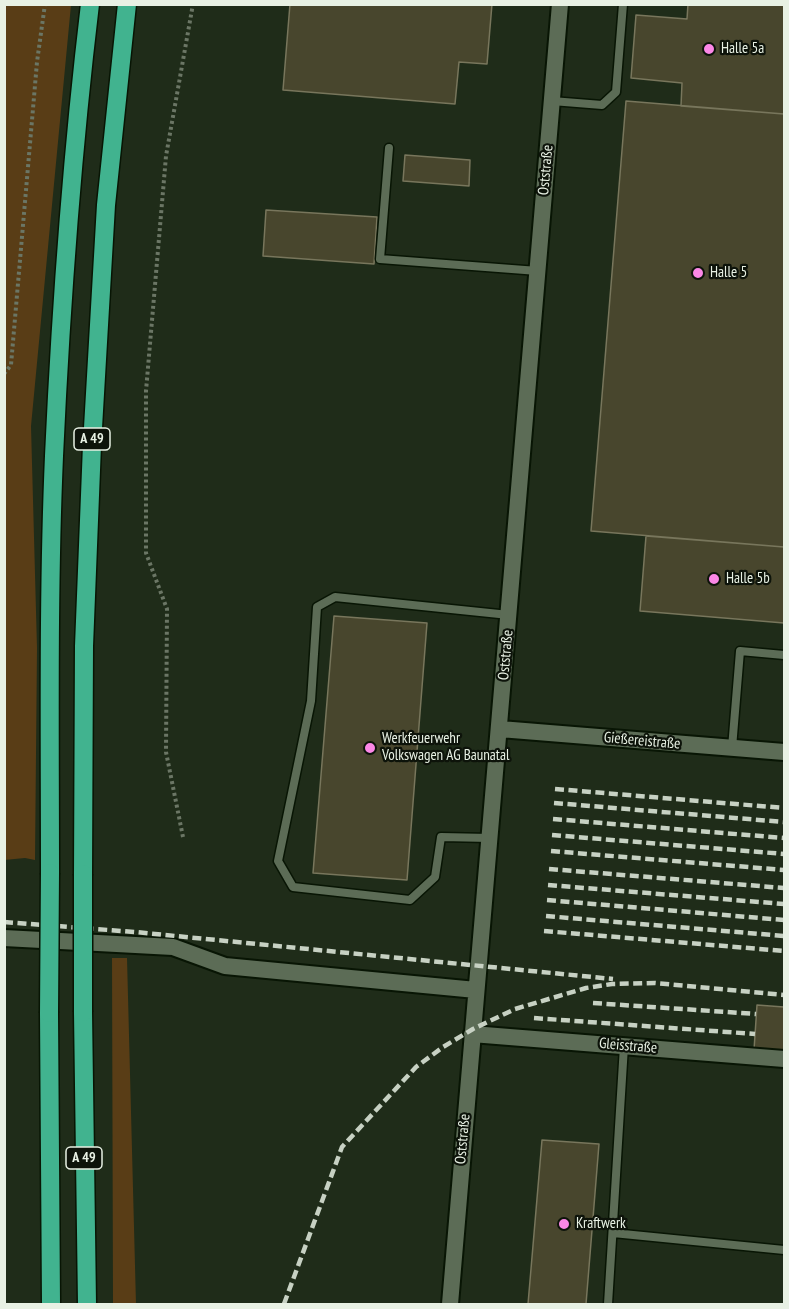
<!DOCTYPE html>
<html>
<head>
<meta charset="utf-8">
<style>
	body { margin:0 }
	#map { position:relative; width:789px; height:1309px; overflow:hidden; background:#1f2c19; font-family:"PT Sans Narrow",sans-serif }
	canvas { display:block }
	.frame { position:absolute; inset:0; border:6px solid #e8f1e4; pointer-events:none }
</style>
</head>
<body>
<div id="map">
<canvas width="789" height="1309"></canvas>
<div class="frame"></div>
</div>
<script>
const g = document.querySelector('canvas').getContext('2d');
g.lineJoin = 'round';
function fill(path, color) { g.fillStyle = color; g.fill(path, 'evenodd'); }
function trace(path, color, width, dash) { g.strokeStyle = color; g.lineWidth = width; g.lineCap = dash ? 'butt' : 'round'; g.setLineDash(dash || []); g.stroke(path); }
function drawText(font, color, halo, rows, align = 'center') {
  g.font = font + ' "PT Sans Narrow",sans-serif'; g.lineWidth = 4.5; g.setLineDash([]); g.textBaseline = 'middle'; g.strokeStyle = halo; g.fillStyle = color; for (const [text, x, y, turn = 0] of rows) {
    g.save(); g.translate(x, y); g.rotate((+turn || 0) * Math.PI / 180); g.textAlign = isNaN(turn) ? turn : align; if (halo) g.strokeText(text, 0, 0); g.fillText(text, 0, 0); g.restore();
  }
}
const green = new Path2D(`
	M5 4 71 5 31 426 37 648 35 860 25 858 4 860Z
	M112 958H127L136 1304H113Z`);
const building = new Path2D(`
	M290 4H492L487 64 459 62 455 104 283 90Z
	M688 4H784V114L681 106 682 83 631 78 636 15 687 19Z
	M626 101 784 114V547L591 531Z
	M405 155 470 160 469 186 403 181Z
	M266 210 377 217 374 264 263 256Z
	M646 536 784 547V623L640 611Z
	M334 616 427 623 407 880 313 873Z
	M757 1005 784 1007V1052L754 1050Z
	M542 1140 599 1144 586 1304H528Z`);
const path = new Path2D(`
	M4 374 11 365 37 62 45 4
	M183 837 166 752 167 609 146 553V391L166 156 193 4`);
const service = new Path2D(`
	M552 101 602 105 616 92 623 4
	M389 148 380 259 538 271
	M732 748 740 651 784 655
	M490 838 441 837 435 877 410 900 293 887 278 861 311 701 317 607 335 597 509 615
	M613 1233 784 1250
	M608 1304 624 1046`);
const minor = new Path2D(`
	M500 729 784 752
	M4 938 173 947 225 966 476 990
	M472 1034 784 1059
	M450 1304 560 4`);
const motorway = new Path2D(`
	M50 873C50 734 48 595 54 456 61 305 72 154 90 4
	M83 874 84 646 92 445 106 205 127 4
	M83 1012 87 1304
	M49 1013 51 1304`);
const rail = new Path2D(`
	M555 789 784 808
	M554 803 784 822
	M553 819 784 838
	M552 835 784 854
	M551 851 784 870
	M549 869 784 888
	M548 885 784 904
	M547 900 784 920
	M546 916 784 936
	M4 922 135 932 613 979
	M544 931 784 951
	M593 1003 756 1014
	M534 1018 755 1034
	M284 1304 342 1147 416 1067 443 1047 473 1029 515 1009 586 988 612 984 655 983 784 995`);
const motorwayBridge = new Path2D(`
	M83 1012V874
	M49 1013 50 873`);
const markers = [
	[709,49,6,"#fb87e6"],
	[698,273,6,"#fb87e6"],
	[714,579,6,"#fb87e6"],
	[370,748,6,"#fb87e6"],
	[564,1224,6,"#fb87e6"]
];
const shields = [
	[92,439,36],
	[84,1158,36]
];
const shieldNames = [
	["A 49",92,439],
	["A 49",84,1158]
];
const poiNames = [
	["Halle 5a",721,49],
	["Halle 5",710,273],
	["Halle 5b",726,579],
	["Werkfeuerwehr",382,739],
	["Volkswagen AG Baunatal",382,756],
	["Kraftwerk",576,1224]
];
const streetNames = [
	["Oststraße",546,170,-85],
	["Oststraße",506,655,-85],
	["Gießereistraße",642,741,5],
	["Gleisstraße",628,1046,5],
	["Oststraße",463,1139,-85]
];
fill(green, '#593d16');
fill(building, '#48462d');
trace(building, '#78765c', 1.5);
trace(service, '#081504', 11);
trace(minor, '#081504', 20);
trace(motorway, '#081504', 21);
trace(path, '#6b7665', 4, [3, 3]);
trace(service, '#5c6c56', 8);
trace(minor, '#5c6c56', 16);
trace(motorway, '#41b38f', 18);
trace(rail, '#c7d1c3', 4.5, [9, 4.5]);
trace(motorwayBridge, '#081504', 21, []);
trace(motorwayBridge, '#41b38f', 18);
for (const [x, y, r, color] of markers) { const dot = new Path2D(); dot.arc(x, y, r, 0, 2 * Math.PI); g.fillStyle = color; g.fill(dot); trace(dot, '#0d130a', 2); }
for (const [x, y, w] of shields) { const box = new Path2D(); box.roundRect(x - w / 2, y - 11, w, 22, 4.5); g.fillStyle = '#0d130a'; g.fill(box); trace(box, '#e8f1e4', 1.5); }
drawText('bold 14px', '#e8f1e4', null, shieldNames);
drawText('15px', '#e8f1e4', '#0d130a', poiNames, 'left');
drawText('15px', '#e8f1e4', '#0d130a', streetNames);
</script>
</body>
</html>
